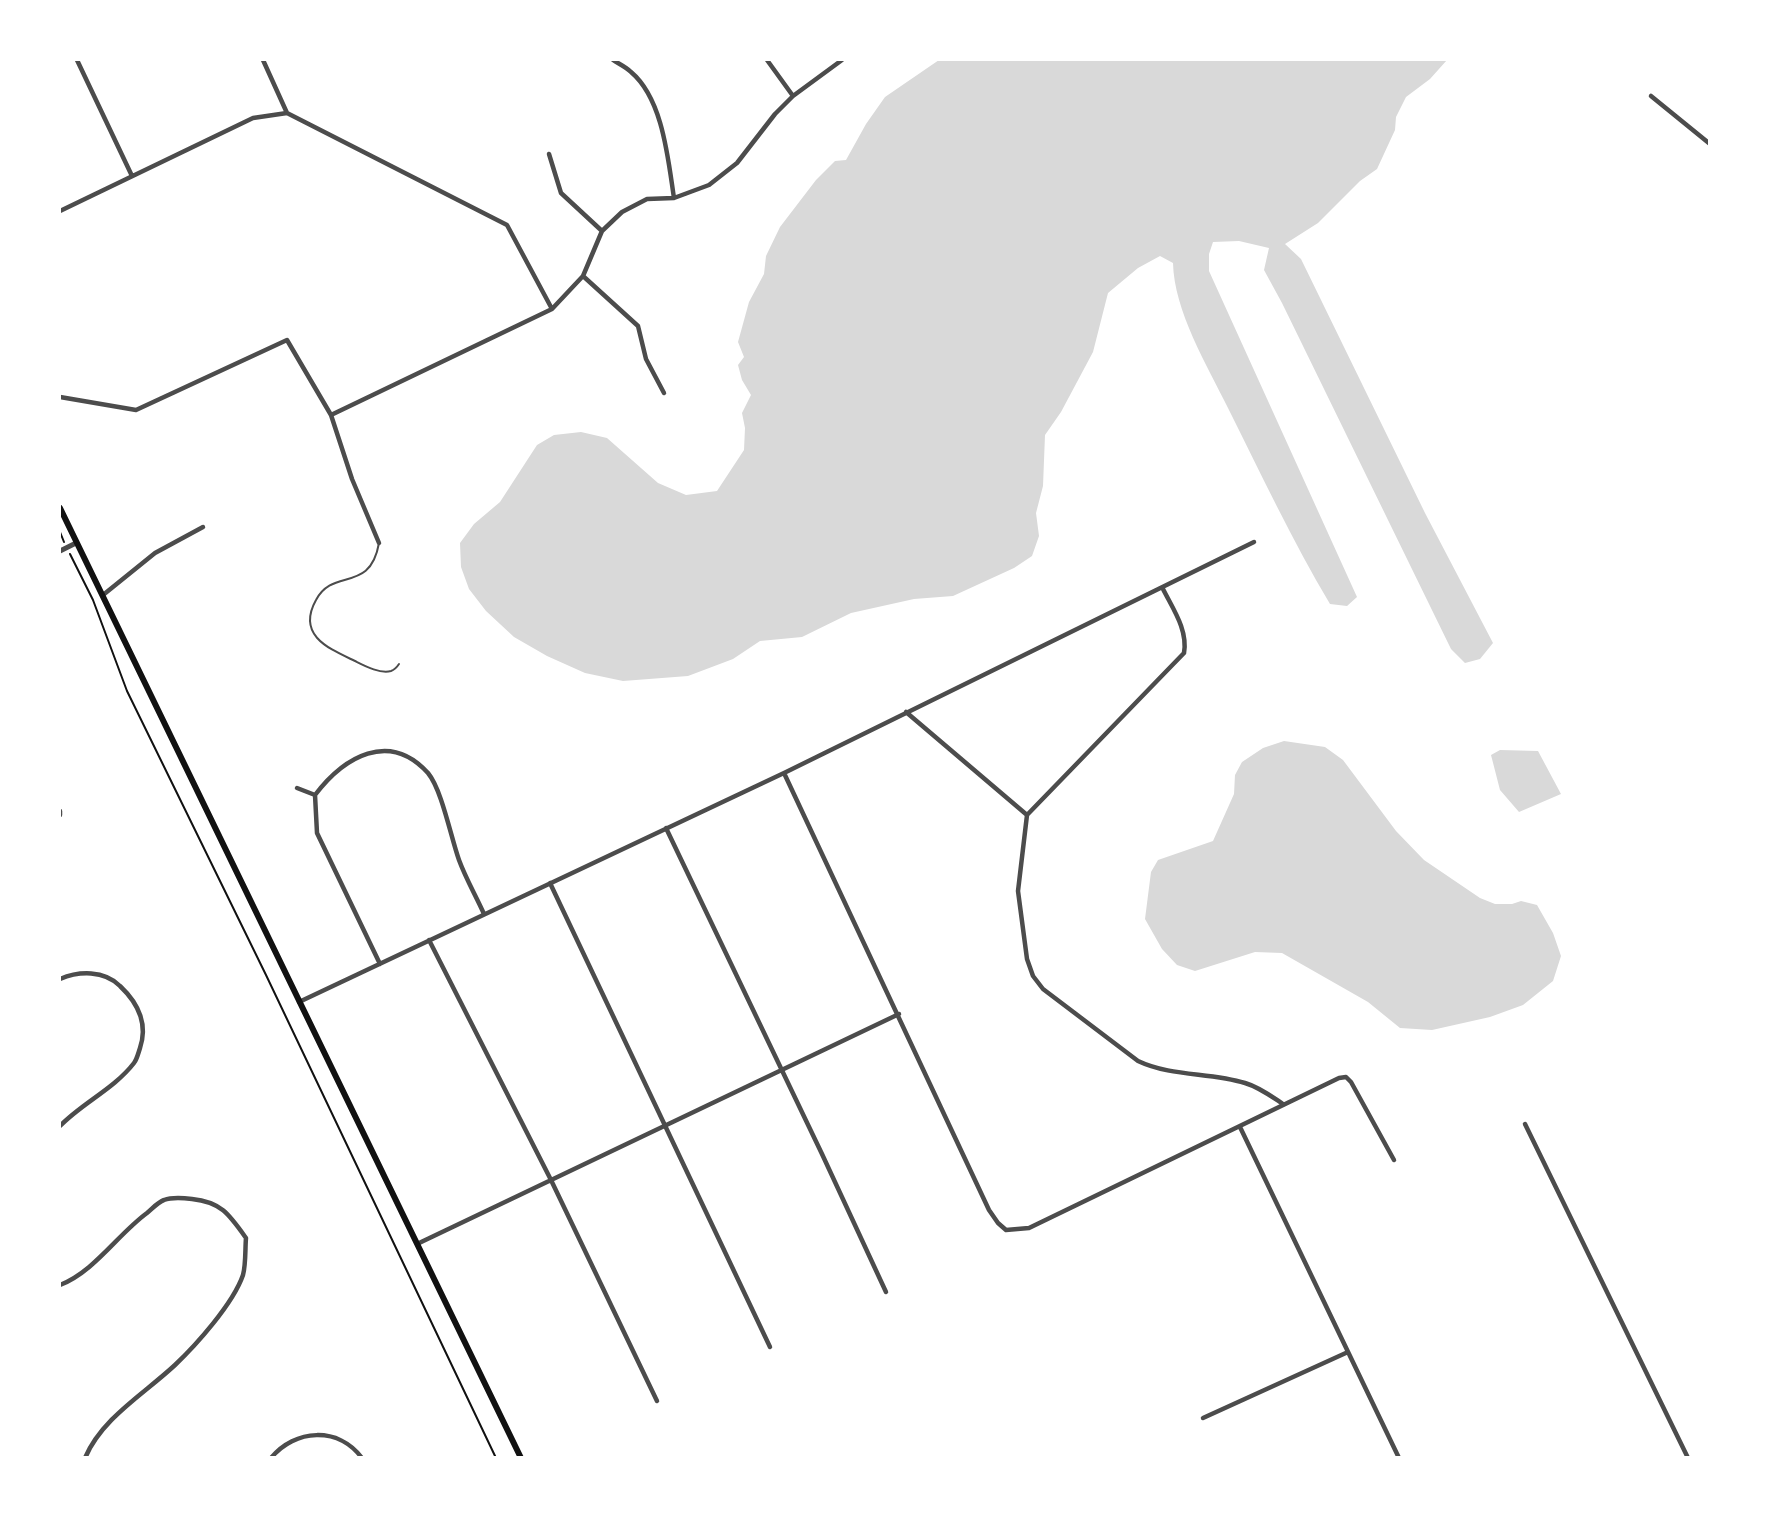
<!DOCTYPE html>
<html>
<head>
<meta charset="utf-8">
<style>
	body { margin:0 }
	#map { position:relative; width:1769px; height:1517px; overflow:hidden; background:#fff; font-family:"DejaVu Sans",sans-serif }
	canvas { display:block }
	.frame { position:absolute; inset:0; border:61px solid #fff; pointer-events:none }
</style>
</head>
<body>
<div id="map">
<canvas width="1769" height="1517"></canvas>
<div class="frame"></div>
</div>
<script>
const g = document.querySelector('canvas').getContext('2d');
g.lineJoin = 'round';
function fill(path, color) { g.fillStyle = color; g.fill(path, 'evenodd'); }
function trace(path, color, width, dash) { g.strokeStyle = color; g.lineWidth = width; g.lineCap = dash ? 'butt' : 'round'; g.setLineDash(dash || []); g.stroke(path); }
const water = new Path2D(`
	M939 60H1447L1430 79 1406 97 1396 117 1395 130 1377 169 1360 181 1318 223 1285 244 1301 259 1425 513 1493 643 1480 659 1465 663 1451 649 1282 303 1264 270 1269 248 1239 241 1213 242 1209 254V271L1357 597 1347 606 1330 604C1292 540 1261 474 1228 408 1207 365 1174 311 1173 263L1160 256 1138 268 1108 293 1093 352 1061 412 1045 435 1043 486 1036 513 1039 536 1032 556 1014 568 953 596 914 599 851 613 802 637 760 641 733 659 688 676 623 681 585 673 547 656 514 637 486 611 469 589 461 567 460 543 474 524 500 502 537 445 554 435 581 432 607 438 658 483 686 495 717 491 744 450 745 428 742 413 751 395 742 380 738 365 744 357 738 342 749 302 764 274 766 256 780 227 816 180 835 161 846 160 866 124 885 97Z
	M1284 741 1325 747 1343 760 1396 831 1424 860 1480 898 1495 904H1512L1521 901 1537 905 1553 933 1561 956 1553 981 1523 1005 1490 1017 1432 1030 1400 1028 1368 1002 1282 953 1255 952 1195 971 1177 965 1162 949 1145 919 1151 872 1158 860 1213 841 1234 794 1235 775 1242 762 1263 748Z
	M1500 750 1538 751 1561 794 1519 812 1500 790 1491 755Z`);
const path = new Path2D(`
	M60 532 64 542
	M70 554 93 600 127 691 266 975 496 1458`);
const service = new Path2D(`
	M379 543C370 594 333 567 316 600 296 636 330 649 355 661 365 666 380 674 391 671 394 670 397 667 399 664`);
const minor = new Path2D(`
	M77 60 132 176
	M263 60 287 113 507 225 552 309
	M613 60C619 64 626 67 631 72 663 99 668 159 674 198
	M767 60 793 96
	M1651 96 1710 144
	M549 154 561 193 602 231
	M60 211 253 118 287 113
	M583 276 638 326 646 359 664 393
	M60 397 136 410 287 340 331 415 352 479 379 543
	M331 415 552 309 583 276 602 231 622 212 647 199 674 198 709 185 737 163 775 114 793 96 842 60
	M1163 589C1173 609 1188 630 1184 653L1027 815 1018 891 1027 959 1033 976 1043 989 1138 1061C1172 1077 1209 1072 1245 1083 1259 1087 1271 1096 1283 1104
	M103 595 155 553 203 527
	M906 712 1027 815
	M784 773 989 1210 998 1223 1006 1230 1029 1228 1339 1078 1346 1077 1351 1082 1394 1160
	M297 788 315 795
	M60 811V815
	M666 828 822 1154 886 1292
	M550 883 770 1347
	M429 940 551 1180 657 1401
	M380 964 317 833 315 795C344 757 389 730 428 773 442 790 451 838 459 860 466 879 476 896 484 914
	M60 979C79 971 104 970 120 986 138 1003 148 1024 140 1048 138 1054 137 1059 134 1063 114 1089 82 1103 60 1126
	M299 1002 784 773 1254 542
	M1525 1124 1688 1458
	M1240 1127 1399 1458
	M417 1244 899 1014
	M60 1285C95 1271 117 1235 147 1213 152 1209 158 1202 164 1200 172 1197 184 1198 192 1199 221 1202 229 1214 246 1238 245 1249 246 1264 243 1275 233 1304 196 1345 175 1365 144 1394 102 1418 85 1458
	M1203 1418 1348 1352
	M271 1458C295 1429 338 1426 362 1458`);
const tertiary = new Path2D(`
	M60 551 76 543`);
const secondary = new Path2D(`
	M60 508 521 1458`);
fill(water, '#d9d9d9');
trace(path, '#111', 2);
trace(service, '#4c4c4c', 2);
trace(minor, '#4c4c4c', 4.5);
trace(tertiary, '#4c4c4c', 5);
trace(secondary, '#111', 6);
</script>
</body>
</html>
